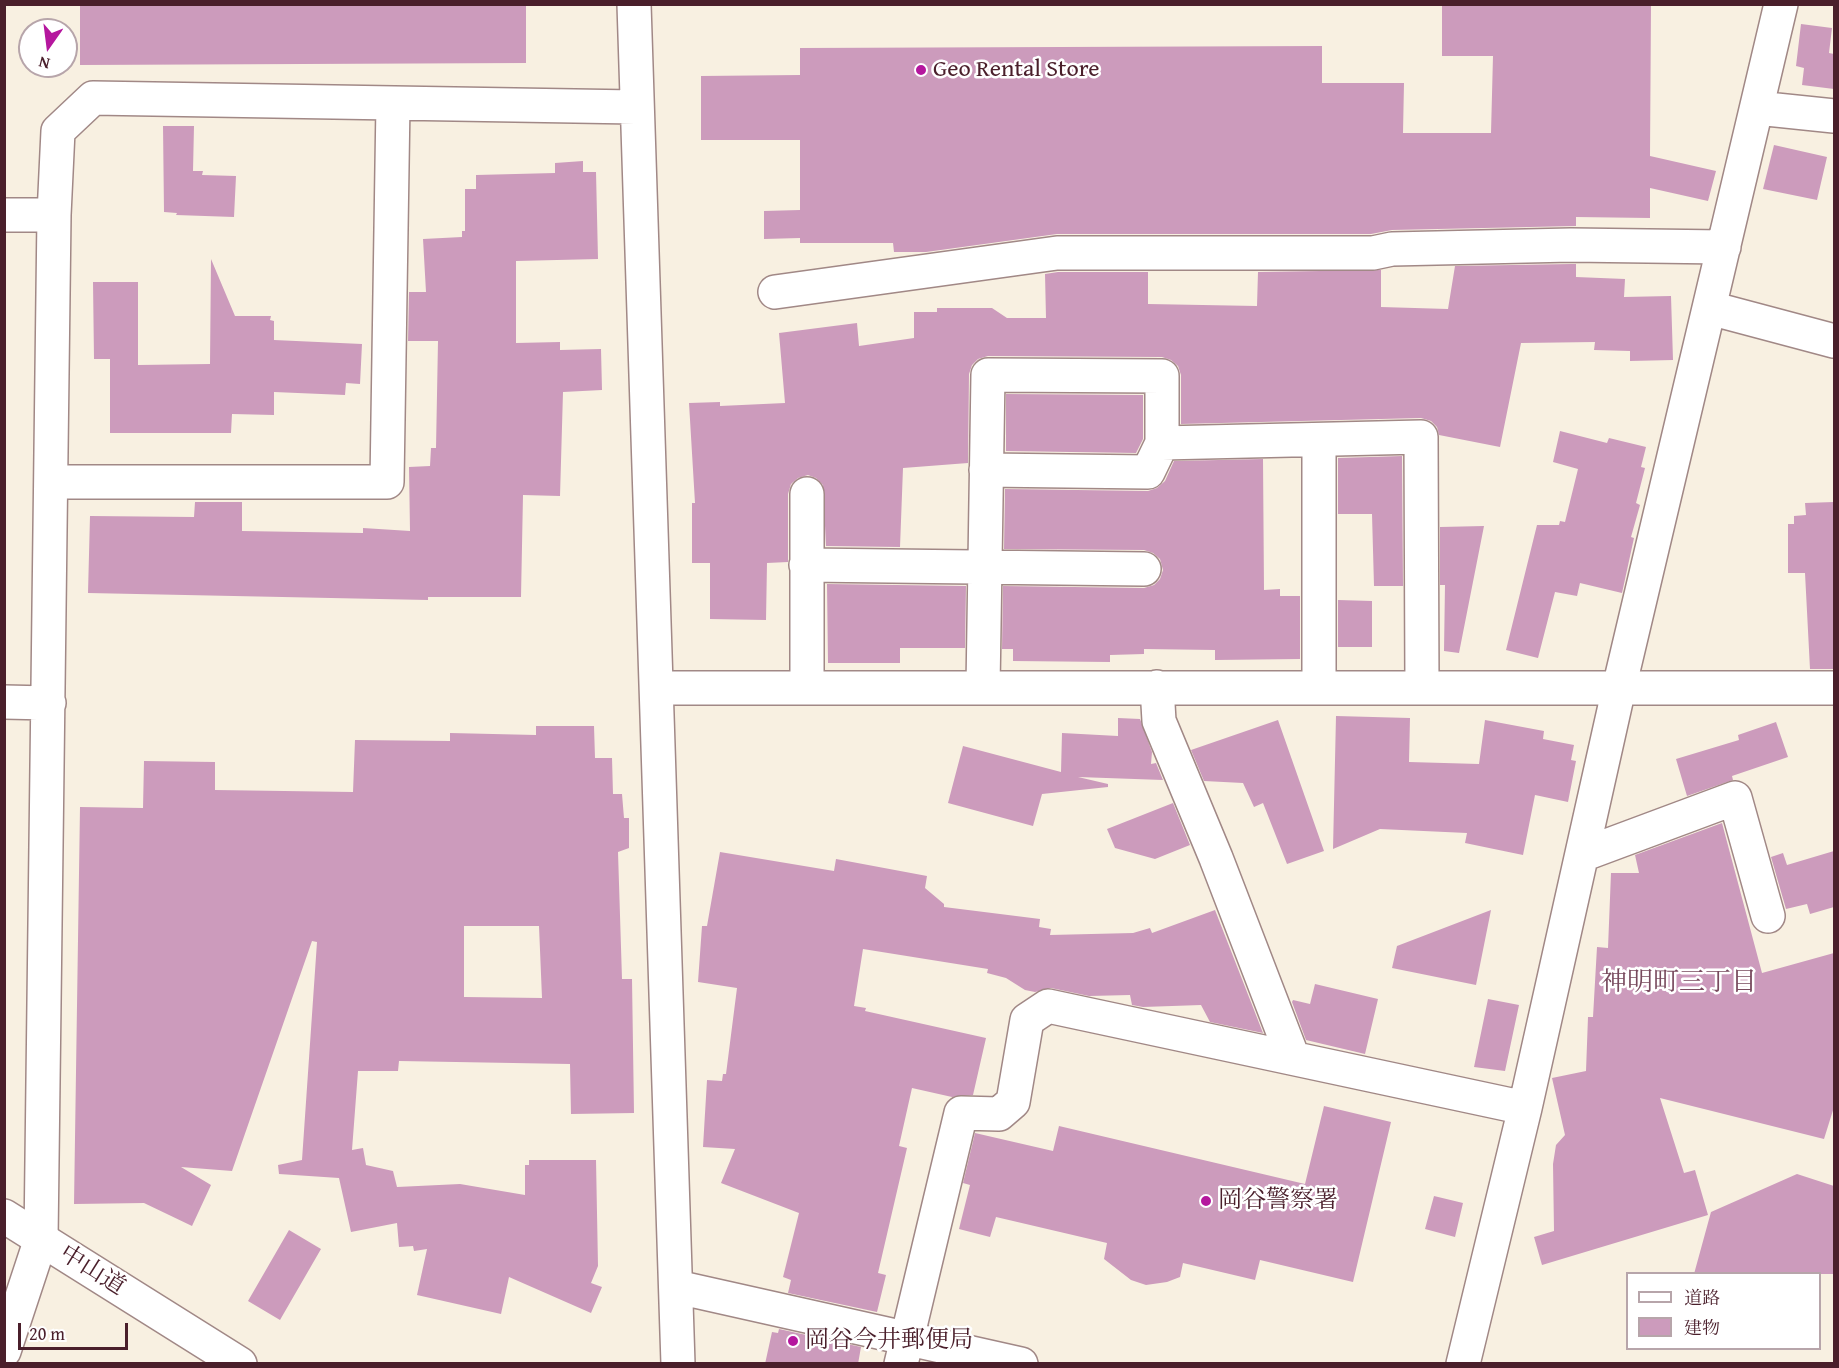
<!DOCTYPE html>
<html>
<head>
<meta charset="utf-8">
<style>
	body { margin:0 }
	#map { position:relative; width:1839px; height:1368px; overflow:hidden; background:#f8f0e1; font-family:"Gentium Book Plus","Noto Serif JP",serif }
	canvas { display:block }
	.frame { position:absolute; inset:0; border:6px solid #4a1f2b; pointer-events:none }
	.legend { position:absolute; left:1626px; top:1272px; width:195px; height:78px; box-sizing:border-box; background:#fff; border:2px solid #b7a5aa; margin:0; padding:8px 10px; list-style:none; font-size:18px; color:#4a1f2b }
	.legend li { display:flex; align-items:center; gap:12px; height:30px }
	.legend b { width:30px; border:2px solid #b7a5aa }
	.north { position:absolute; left:18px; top:18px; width:60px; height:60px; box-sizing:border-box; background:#fff; border:2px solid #b7a5aa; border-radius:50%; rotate:194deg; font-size:16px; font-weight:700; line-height:24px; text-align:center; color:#4a1f2b }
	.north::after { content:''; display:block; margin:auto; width:21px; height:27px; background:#b5179e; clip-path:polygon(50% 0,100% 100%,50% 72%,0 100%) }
	.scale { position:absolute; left:18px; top:1323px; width:110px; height:27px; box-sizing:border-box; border:3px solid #4a1f2b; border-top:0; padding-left:8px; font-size:18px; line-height:21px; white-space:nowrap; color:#4a1f2b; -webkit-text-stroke:4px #fff; paint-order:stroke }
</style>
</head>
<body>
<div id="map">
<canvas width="1839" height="1368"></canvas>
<div class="frame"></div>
<ul class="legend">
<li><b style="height:8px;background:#fff"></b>道路</li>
<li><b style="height:16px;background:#cc9bbc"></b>建物</li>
</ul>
<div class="north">N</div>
<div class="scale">20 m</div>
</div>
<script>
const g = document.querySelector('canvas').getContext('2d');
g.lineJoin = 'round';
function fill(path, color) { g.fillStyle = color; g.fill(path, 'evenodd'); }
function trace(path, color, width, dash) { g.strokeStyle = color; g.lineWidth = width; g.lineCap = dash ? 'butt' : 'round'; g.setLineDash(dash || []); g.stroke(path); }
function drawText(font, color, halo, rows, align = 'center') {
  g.font = font + ' "Gentium Book Plus","Noto Serif JP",serif'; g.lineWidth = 5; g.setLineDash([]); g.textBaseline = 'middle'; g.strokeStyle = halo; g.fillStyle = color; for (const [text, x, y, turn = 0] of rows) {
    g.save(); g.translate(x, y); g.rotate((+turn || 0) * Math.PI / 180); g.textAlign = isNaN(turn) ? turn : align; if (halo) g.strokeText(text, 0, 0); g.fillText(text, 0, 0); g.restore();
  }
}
const building = new Path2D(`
	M80 4H526V63L80 65Z
	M1442 4 1651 5 1650 156 1716 171 1708 201 1650 188V218L1576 217V226L1392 230 1371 234H1057L926 252H894L893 243H800V238L764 239V211L800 210V140H701V76L800 75V48L1322 46V83H1404L1403 133H1491L1493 56H1442Z
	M1801 24 1832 28 1829 53 1834 54V89L1802 85 1804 68 1796 66Z
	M163 126H194L193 171H203L202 175 236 176 234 217 176 215 177 213 164 212Z
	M1774 145 1827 157 1817 200 1763 189Z
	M583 161V172H596L598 259 516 261V343L560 342V350L601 349 602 390 563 392 560 496 523 495 521 597H428V600L88 593 90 516 194 517 195 502H242V531L363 533V528L410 531 409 467 430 466 431 448H436L438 341H408L409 292H426L423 239 462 237V231H465V189H476V175L555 173V163Z
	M211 259 235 316H271L270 320 274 321V340L362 344 360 384 346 383 345 395 274 392V415L232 414 231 433H110V359H94L93 282H138V365L210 364Z
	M1571 264H1576V277L1625 279 1624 297 1671 296 1673 360 1630 361V351L1594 350 1595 342 1521 343 1500 447 1439 435 1437 427 1431 421 1421 418 1181 424V375L1178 366 1171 360 1162 357 988 356 978 359 972 365 969 374 968 463 903 468 900 547 826 546 823 485 816 478 808 475 798 478 791 484 788 494V562L767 563 766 620 710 619V563H692V503H695L689 403 720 402V406L785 403 779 333 857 323 859 346 914 338V312H937V308H992L1007 318H1046L1045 274 1058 272H1148V304L1257 306 1258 272 1381 270V307L1448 309 1455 266Z
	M1006 394 1143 395V439L1136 453 1006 451Z
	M1560 431 1607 443 1609 438 1646 447 1641 467 1645 468 1636 503 1640 505 1631 537 1634 538 1622 593 1580 583 1577 596 1555 592 1538 658 1506 650 1537 525H1559L1560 521 1565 522 1578 469 1553 462Z
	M1402 456 1403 586H1374L1372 514H1338V458Z
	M1263 459 1264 590 1280 589V596H1300V659L1215 660V650L1144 649V654L1110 655V662L1013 661V649H1002L1003 586 1144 588 1154 585 1160 579 1163 570 1160 559 1153 553 1144 550 1004 549 1005 489 1148 491 1157 488 1165 481 1174 461Z
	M1834 502V669H1810L1805 573H1788V524H1794V516L1806 515 1805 503Z
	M1484 526 1459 653 1444 651 1445 585H1440V527Z
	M827 584 966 586 965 648H900V663H828Z
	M1338 600 1372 601V647H1338Z
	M1336 716 1410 718 1409 762 1479 764 1485 720 1544 731 1543 739 1574 745 1571 760 1576 761 1568 802 1535 795 1523 855 1465 843 1467 833 1380 829 1333 849Z
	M1118 718 1140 719 1152 752 1151 764 1156 763 1163 780 1078 777 1108 784V787L1042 794 1033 826 948 803 963 746 1061 772 1062 733 1118 736Z
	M1278 720 1324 851 1287 864 1263 803 1254 807 1243 783 1204 781 1191 750Z
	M1776 722 1788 757 1732 776 1733 780 1687 796 1676 759 1739 740 1738 735Z
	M536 726H594L595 758H612L613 794H622L624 818H629V848L618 852 622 979H632L634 1113 571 1114 570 1064 399 1061 398 1071H358L352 1150 363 1148 366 1165 393 1171 397 1187 460 1184 525 1195V1165H529V1160H596L598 1266 591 1283 602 1287 591 1313 509 1277 501 1314 417 1295 427 1249 414 1251 413 1246 399 1247 397 1223 351 1232 339 1178 279 1174 278 1165 302 1160 317 942 312 941 232 1171 181 1167 211 1185 192 1226 144 1203 74 1204 80 807 143 808 144 761 215 762V790L353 792 355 740 450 741V733L536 735ZM464 926H539L542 998 464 997Z
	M1173 803 1190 845 1155 859 1115 848 1107 829Z
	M1722 823 1762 973 1834 953V1107L1824 1139 1660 1098 1684 1173 1695 1170 1708 1215 1542 1265 1534 1237 1554 1231 1553 1164 1556 1145 1565 1135 1552 1078 1586 1071 1588 1017H1593L1597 947 1608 948 1611 873H1639L1635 855Z
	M1834 851V907L1810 914 1807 904 1786 909 1771 857 1783 853 1787 865Z
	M720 852 834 871 836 859 927 876 925 888 944 904V907L1040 919 1039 927 1051 929 1050 935 1133 933 1150 928 1152 933 1215 910 1263 1033 1210 1022 1201 1005 1143 1007 1132 1005 1130 995 1089 996 1051 988 1035 992 1025 990 1006 978 987 973 988 969 863 949 854 1006 866 1008 865 1011 986 1038 973 1095 952 1097 912 1088 899 1146 907 1148 878 1273 886 1275 877 1312 788 1293 791 1280 783 1277 799 1213 721 1183 735 1149 703 1147 707 1080 722 1081 723 1074H726L737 988 698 982 702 926H707Z
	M1491 910 1476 985 1392 968 1397 946Z
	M1315 984 1378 999 1365 1054 1306 1040 1292 1002 1293 1000 1310 1004Z
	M1488 999 1519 1005 1505 1071 1474 1067Z
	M1324 1106 1391 1122 1353 1282 1260 1260 1255 1280 1183 1263 1180 1277 1167 1282 1146 1285 1131 1280 1104 1259 1107 1243 996 1217 990 1237 959 1229 970 1185 963 1183 975 1133 1053 1151 1059 1126 1305 1184Z
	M1797 1174 1834 1186V1274H1694L1711 1212Z
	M1434 1196 1463 1203 1455 1237 1425 1229Z
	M289 1230 321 1249 280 1320 248 1301Z
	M779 1329 861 1347 858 1364H765L772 1332 778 1333Z`);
const minor = new Path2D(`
	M634 4 678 1364
	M1757 108 1834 116
	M4 215H54
	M775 292 1057 253H1373L1392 249 1571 245 1724 247
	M1710 308 1834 341
	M1162 443 1421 437 1422 688
	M52 482H387L393 103
	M806 565 1144 569
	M807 687V494
	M983 687 988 375 1162 376V443L1148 472 986 470
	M1157 687 1159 721 1216 858 1293 1058
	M1319 687V440
	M657 688H1834
	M4 702 49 703
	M1582 855 1735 798 1768 916
	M677 1287 1021 1364
	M4 1351 41 1239 54 215 58 131 93 98 635 107
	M901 1364 961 1113 999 1114 1013 1102 1027 1020 1048 1006 1525 1108
	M1463 1364 1525 1108 1619 688 1781 4`);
const highway = new Path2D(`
	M4 1216 240 1364`);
const markers = [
	[921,70,6,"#b5179e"],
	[1206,1201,6,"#b5179e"],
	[793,1341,6,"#b5179e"]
];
const poiNames = [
	["Geo Rental Store",933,70],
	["岡谷警察署",1218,1201],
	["岡谷今井郵便局",805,1341]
];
const streetNames = [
	["中山道",92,1271,32]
];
const neighbourhoodNames = [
	["神明町三丁目",1679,983]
];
fill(building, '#cc9bbc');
trace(minor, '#a18886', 36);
trace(highway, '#a18886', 36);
trace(minor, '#fff', 33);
trace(highway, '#fff', 33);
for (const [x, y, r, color] of markers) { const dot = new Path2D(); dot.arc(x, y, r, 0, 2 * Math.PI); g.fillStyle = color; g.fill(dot); trace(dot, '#fff', 2); }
drawText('24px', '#4a1f2b', '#fff', poiNames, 'left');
drawText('24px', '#4a1f2b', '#fff', streetNames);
drawText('26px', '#784a5e', '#fff', neighbourhoodNames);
</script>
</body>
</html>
